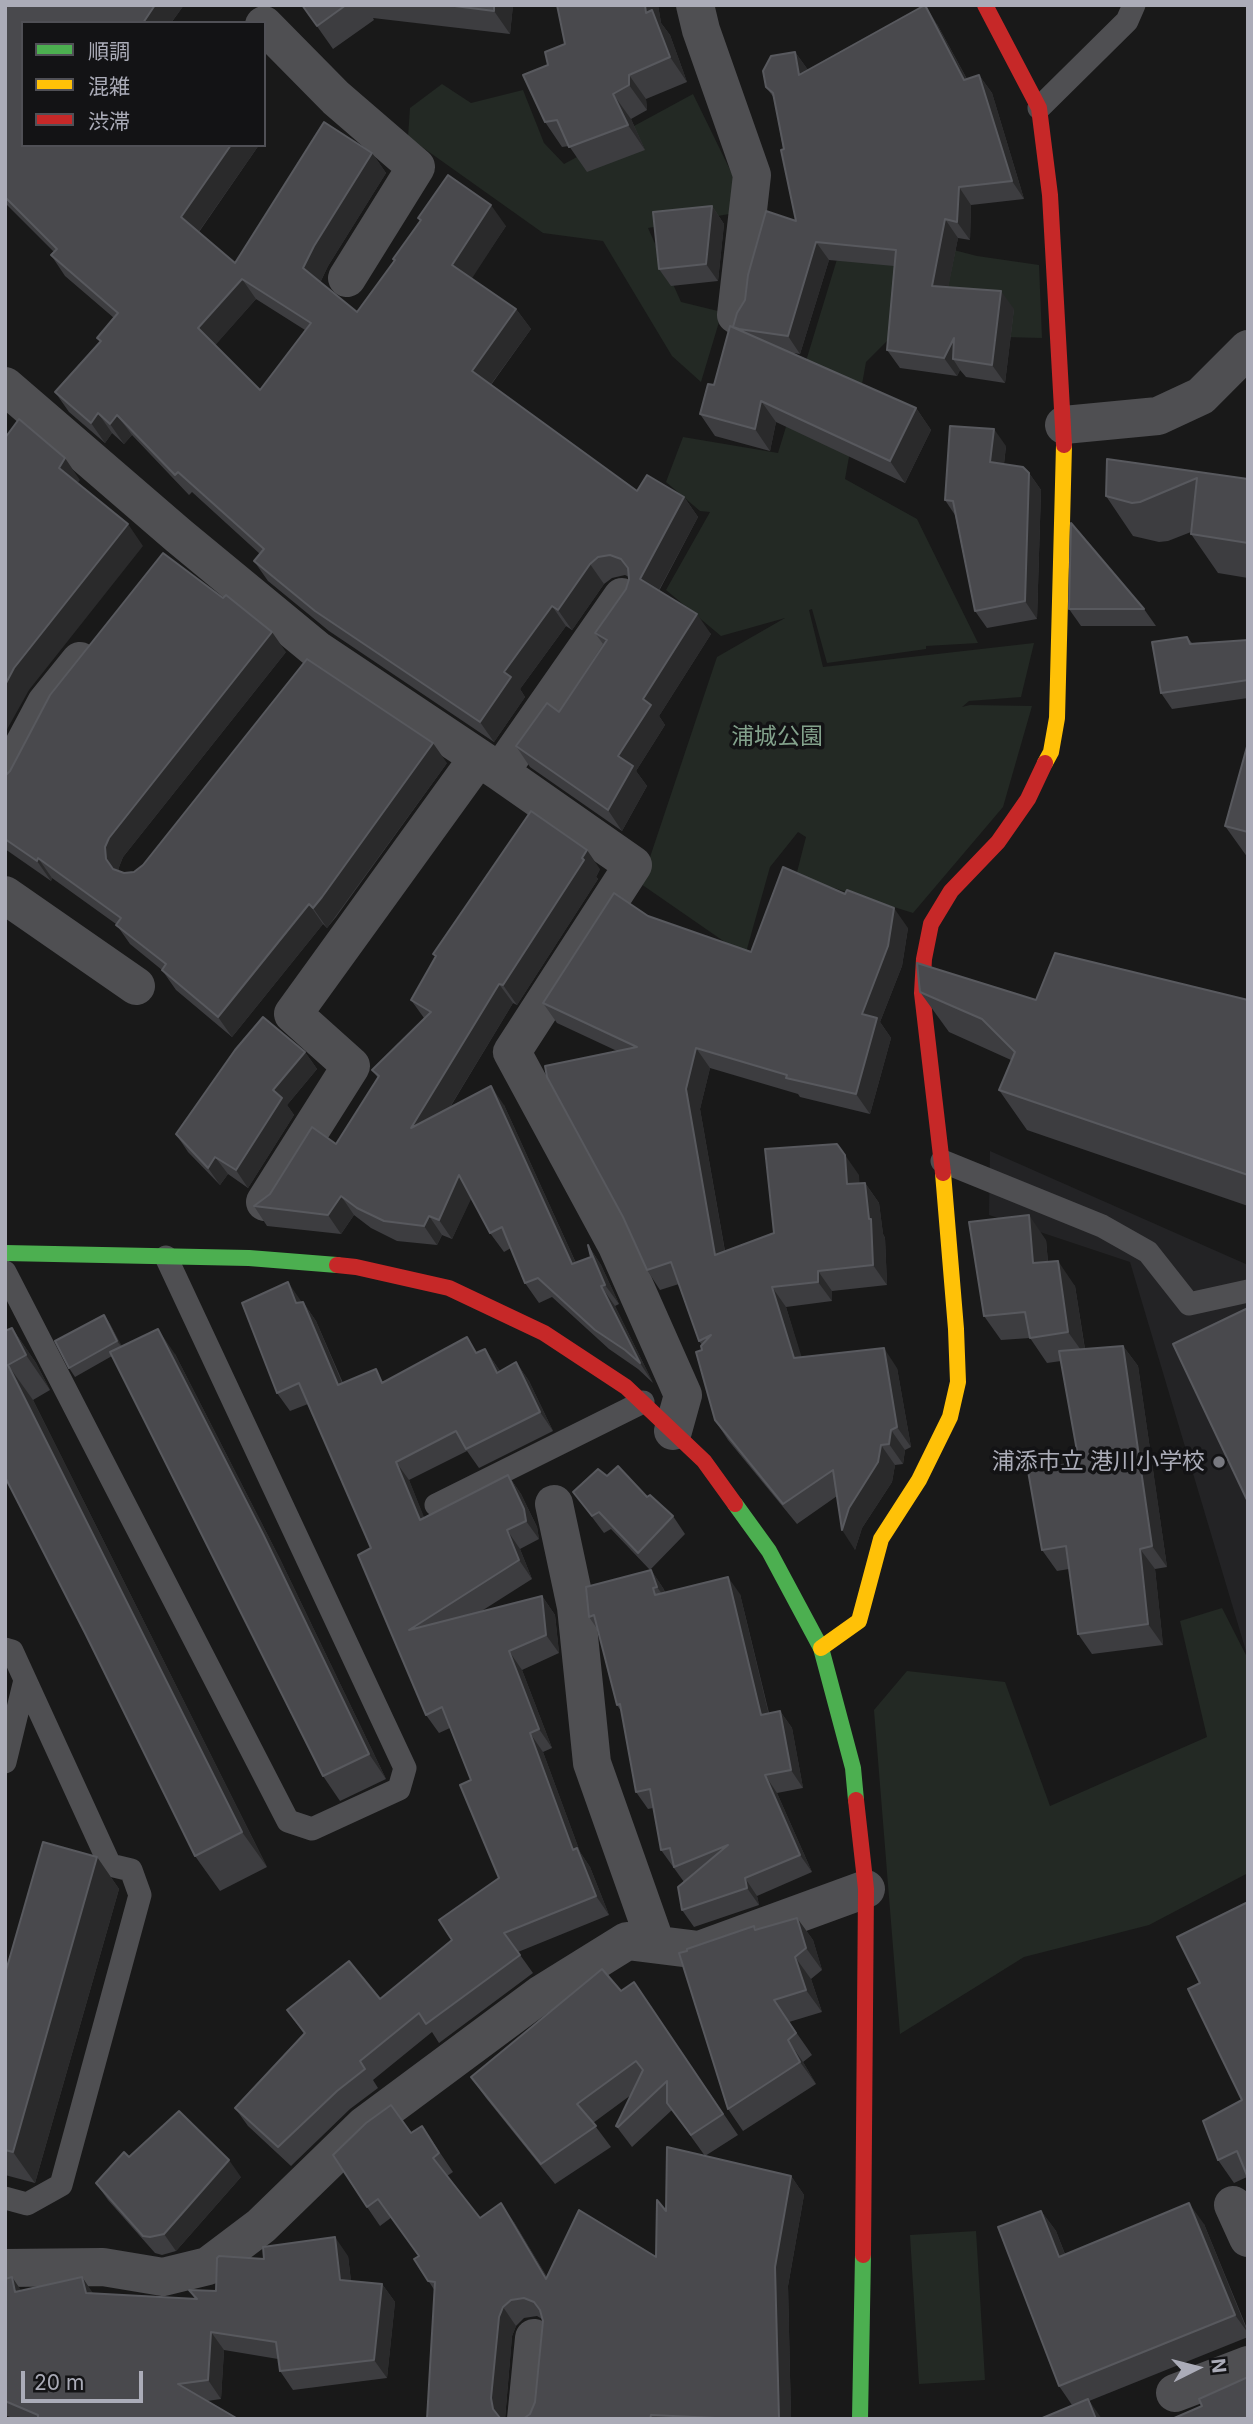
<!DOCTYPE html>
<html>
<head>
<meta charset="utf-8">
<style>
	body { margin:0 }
	#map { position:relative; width:1253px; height:2424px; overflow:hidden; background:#191919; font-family:Inter,"Noto Sans JP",sans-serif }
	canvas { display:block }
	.frame { position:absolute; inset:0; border:7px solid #abacb8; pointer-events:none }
	.legend { position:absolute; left:21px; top:21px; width:245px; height:126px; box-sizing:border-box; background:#131315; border:2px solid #505056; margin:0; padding:9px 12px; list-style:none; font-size:21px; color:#abacb8 }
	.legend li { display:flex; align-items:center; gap:14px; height:35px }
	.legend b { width:35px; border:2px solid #505056 }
	.north { position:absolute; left:1162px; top:2333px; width:70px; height:70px; -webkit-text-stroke:5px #131315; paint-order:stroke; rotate:84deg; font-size:19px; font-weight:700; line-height:28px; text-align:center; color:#abacb8 }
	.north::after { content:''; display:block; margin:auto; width:24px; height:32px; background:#abacb8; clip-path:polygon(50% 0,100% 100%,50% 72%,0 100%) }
	.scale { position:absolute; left:21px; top:2371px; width:122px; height:32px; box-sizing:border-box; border:4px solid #abacb8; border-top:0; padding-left:9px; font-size:21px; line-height:24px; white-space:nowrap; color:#abacb8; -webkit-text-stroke:5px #131315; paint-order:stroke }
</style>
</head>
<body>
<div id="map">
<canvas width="1253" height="2424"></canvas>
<div class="frame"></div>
<ul class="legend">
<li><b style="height:9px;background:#4caf50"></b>順調</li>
<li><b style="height:9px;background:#ffc107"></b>混雑</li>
<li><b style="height:9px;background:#c62828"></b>渋滞</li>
</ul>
<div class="north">N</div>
<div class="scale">20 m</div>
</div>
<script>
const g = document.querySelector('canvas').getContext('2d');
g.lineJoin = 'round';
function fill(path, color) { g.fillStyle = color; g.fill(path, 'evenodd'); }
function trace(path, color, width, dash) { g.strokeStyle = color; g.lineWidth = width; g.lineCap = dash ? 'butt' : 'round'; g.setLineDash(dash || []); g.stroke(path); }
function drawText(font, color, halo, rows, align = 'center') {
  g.font = font + ' Inter,"Noto Sans JP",sans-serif'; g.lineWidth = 7; g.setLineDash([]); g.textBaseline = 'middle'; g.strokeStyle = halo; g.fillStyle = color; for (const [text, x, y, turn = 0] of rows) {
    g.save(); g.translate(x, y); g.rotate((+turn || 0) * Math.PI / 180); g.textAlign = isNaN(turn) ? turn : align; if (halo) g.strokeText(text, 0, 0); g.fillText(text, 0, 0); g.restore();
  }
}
const built = new Path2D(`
	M990 1151 1248 1265V1658L1130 1262 989 1215Z`);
const green = new Path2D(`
	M442 84 471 103 523 90 544 143 564 164 693 94 734 178 735 213 648 228 681 302 722 312 701 382 672 356 603 241 543 233 408 137 410 108Z
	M864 227 977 256 1039 265 1042 338 894 334 866 362 845 479 917 519 978 643 926 646V649L827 663 812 609 809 610 823 667 1034 643 1021 697 969 701 962 707 970 705 1032 706 1003 807 913 913 796 876 806 837 798 832 770 867 745 956 641 884 717 657 785 618 721 636 666 590 710 512 700 511 666 482 683 437 778 453 845 233Z
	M1222 1608 1248 1659V1873L1149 1925 1024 1957 900 2034 874 1710 907 1671 1005 1682 1050 1806 1207 1737 1180 1621Z
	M976 2231 985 2380 919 2384 910 2235Z`);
const lane = new Path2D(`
	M1039 108 1127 21 1134 5
	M942 1161 1102 1226 1148 1252 1189 1304 1248 1291
	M5 1272 288 1821 312 1829 399 1789 405 1768 166 1257
	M436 1505 643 1402
	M5 1649 12 1651 110 1865 131 1870 140 1895 61 2185 27 2204 5 2198
	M5 1762 25 1680`);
const street = new Path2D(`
	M695 5 701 30 752 175 736 315
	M264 25 336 98 416 167 347 278
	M5 386 179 536 316 649 500 772 633 865 512 1052 617 1246 683 1395 673 1431
	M1064 425 1158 416 1201 396 1248 349
	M500 772 622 597
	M5 780 46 703 80 661
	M5 895 136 986
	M265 1202 351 1066 293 1014 478 758
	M554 1504 576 1607 592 1763 656 1944
	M1233 2205 1248 2238
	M5 2268 103 2267 163 2277 208 2266 261 2226 365 2125 540 1995 627 1941 699 1950 866 1889
	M1175 2393 1248 2365
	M526 2419 534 2338`);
const fast = new Path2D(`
	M5 1253 249 1258 337 1265
	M735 1504 769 1551 821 1648 853 1768 856 1800
	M860 2419 863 2255`);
const slow = new Path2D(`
	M1045 763 1051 752 1057 718 1064 445
	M821 1648 859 1621 881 1539 919 1480 950 1417 958 1382 956 1329 943 1173`);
const jam = new Path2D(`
	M985 5 1039 108 1050 195 1064 445
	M943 1173 922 993 924 959 931 924 951 891 998 842 1028 799 1045 763
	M337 1265 356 1267 449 1288 544 1333 626 1387 704 1461 735 1504
	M856 1800 866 1889 863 2255`);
const wall = new Path2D(`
	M5 5H184L171 23H23V145H259L199 232 235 263 372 153 386 173 328 266 320 283 357 312 394 261 420 221 418 218 506 226 471 278 516 309 531 329 491 385 637 491 684 497 698 517 659 591 711 634 659 716 665 725 636 771 647 786 622 831 530 767 516 746 559 712 603 644 595 633 626 589 629 577 625 575 612 578 604 584 572 630 566 626 520 689 525 697 494 742 329 631 268 581 254 561 260 554 192 492 189 495 132 435 124 444 112 433 105 443 69 412 55 392 100 342 97 338 114 318 65 276 51 255 54 252 5 203ZM256 299 305 330 260 390 215 345Z
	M302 5H513L510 34 373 18 374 20 333 49Z
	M557 5H658L661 23 670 35 687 82 646 99 647 110 631 119 645 150 587 172 569 146 562 147 545 122 548 65 565 44Z
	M937 24 967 79 979 75 992 93 1024 199 971 205 970 240 958 238 948 287 1014 309 1005 383 966 377 960 370 957 376 900 368 887 350 894 266 829 260 800 354 793 353 916 408 931 430 905 483 776 422 770 451 715 436 700 414 714 385 733 327 796 221 774 98 766 87 795 52 808 70Z
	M712 206 724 224 718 281 671 286 659 269Z
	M1006 446 1004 464 1029 473 1041 490 1037 619 987 628 975 611 955 515 945 500Z
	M1107 459 1248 479V578L1218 573 1191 534V532L1168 541 1159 542 1133 536 1106 496Z
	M1069 609H1144L1156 626H1081Z
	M1187 637 1192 643 1248 640V698L1172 709 1161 693Z
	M286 652 123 857 119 867V871L124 873 134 872 447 763 336 917 327 928 323 924 232 1037 176 990 162 970 130 944 116 924 52 878 51 881 5 849V776Z
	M1248 743V858L1225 826Z
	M600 869 596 877 598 879 517 1005 513 1003 449 1109 504 1105 576 1263 591 1257 588 1245 601 1265 619 1304 615 1306 653 1383 638 1369 609 1349 552 1297 539 1303 525 1283 511 1248 504 1252 490 1233 471 1198 452 1239 442 1235 437 1245 397 1241 371 1228 354 1215 341 1234 267 1226 254 1206 336 1144 378 1078 372 1070 424 1018 411 1000 436 957 433 954Z
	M648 916 751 952 908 928 902 966 880 1022 891 1038 870 1114 800 1097 798 1094 710 1068 700 1109 725 1251 774 1233 859 1175V1183H865L879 1203 883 1234 885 1238 887 1285 832 1291V1301L786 1307 801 1357 897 1368 911 1447 905 1450 903 1464 895 1465 892 1482 862 1528 855 1550 837 1496 797 1524 728 1440 715 1420 702 1345 699 1341 679 1284 660 1290 647 1270 617 1051 557 1023 543 1003Z
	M920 992 1036 1000H1248V1206L1027 1130 999 1090 1011 1060 949 1032Z
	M305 1052 317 1069 287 1105 294 1115 248 1188 228 1174 220 1185 188 1152 176 1134Z
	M1046 1240 1048 1262 1075 1286 1085 1349 1123 1346 1138 1366 1167 1567 1155 1569 1163 1645 1092 1654 1078 1634 1069 1569 1057 1571 1042 1550 1079 1462 1061 1361 1047 1363 1030 1338 1001 1340 984 1316Z
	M302 1302H303L316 1321 343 1383 384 1381 478 1352 485 1349 500 1371 516 1362 529 1381 553 1431 479 1468 467 1451 409 1480 424 1518 508 1475 521 1494 537 1527 539 1539 520 1549 532 1579 480 1612 542 1596 555 1615 559 1653 522 1670 552 1748 543 1752 580 1852 590 1867 609 1915 518 1952 533 1973 439 2043 432 2032 373 2080 378 2088 350 2109 291 2166 248 2126 235 2108 304 2034 287 2010 380 1999 452 1940 499 1878 471 1780 450 1728 439 1733 426 1715 371 1548 308 1404 290 1411 277 1393Z
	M104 1315 110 1324 122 1347 175 1354 280 1559 386 1779 340 1801 323 1776 112 1356 75 1377 69 1368Z
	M12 1328 36 1363 50 1390 33 1400 267 1867 220 1891 195 1856 85 1633 5 1477V1331Z
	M607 1476 647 1497 673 1516 685 1534 650 1570 611 1529 604 1533 573 1492Z
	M651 1570 663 1588 665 1592 740 1594 769 1713 780 1711 792 1728 803 1788 777 1793 812 1872 757 1896 759 1905 694 1927 682 1910 684 1882 661 1850 653 1808 648 1809 636 1792 621 1711 617 1705 598 1630 589 1617Z
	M97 1857 119 1889 35 2183 5 2175V1974Z
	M1248 1902 1247 2177 1234 2183 1218 2160 1242 2100 1200 1983Z
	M797 1918 813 1940 822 1970 811 1979 822 2012 789 2022 812 2055 803 2062 816 2084 743 2131 728 2109 754 1926 757 1930Z
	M634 1982 738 2135 705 2156 672 2110 632 2147 616 2126 631 2095 593 2123 611 2147 555 2184 486 2098 471 2077 621 1991Z
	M422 2126 453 2172 447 2176 480 2218 514 2222 547 2277 656 2257 666 2211 791 2176 804 2195 788 2286 791 2419H523L530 2414 535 2402 543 2321 542 2319 537 2316 524 2318 516 2326 512 2336 505 2419H427L435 2291 414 2259 419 2256 392 2217 380 2226 367 2207 411 2133Z
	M241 2177 176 2251 162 2255 155 2253 108 2200 96 2183Z
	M1041 2211 1056 2231 1065 2254 1204 2224 1248 2331V2337L1089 2401 1072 2405 1059 2386Z
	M348 2256 351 2281 382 2284 395 2302 387 2378 293 2390 280 2371 278 2359 224 2350 221 2399 207 2401 238 2419H15L5 2415V2279L21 2291 82 2277 93 2294 196 2299 189 2290 216 2291 264 2259Z`);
const shadedWall = new Path2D(`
	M155 5H184L171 23H143Z
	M494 5H513L510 34 494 11Z
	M645 5H658L661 23 670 35 687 82 670 57 646 13Z
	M925 5 937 24 977 98 964 80Z
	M795 52 808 70 799 75Z
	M629 75 646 99 647 110 629 85Z
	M979 75 992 93 1024 199 1012 181Z
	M613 94 631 119 645 150 628 125Z
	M231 145H259L195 237 181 217Z
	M372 153 386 173 328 266 317 289 303 268 314 246Z
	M959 187 971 205 970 240 957 222Z
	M491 205 506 226 467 286 452 265Z
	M712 206 724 224 718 281 706 264Z
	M945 219 958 238 945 304 932 286Z
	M816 242 829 260 800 354 788 336Z
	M242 279 256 299 212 349 198 328Z
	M1001 291 1014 309 1005 383 992 365Z
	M516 309 531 329 486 391 472 371Z
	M954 338 953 359 960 370 957 376 944 358Z
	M761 401 776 422 770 451 755 429Z
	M916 408 931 430 905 483 890 461Z
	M98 413 112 433 105 443 91 423Z
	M117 415 132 435 124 444 110 424Z
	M994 429 1006 446 1002 480 990 462Z
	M65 458 80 480 73 489 59 468Z
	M1029 473 1041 490 1037 619 1025 601Z
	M684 497 698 517 654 599 640 579Z
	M128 524 143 546 29 690 5 733V685L14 668Z
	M590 564 604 584 572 630 558 610Z
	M552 606 566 626 520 689 525 697 494 742 480 722 504 672Z
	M697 614 711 634 659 716 665 725 636 771 647 786 622 831 608 810 618 756 643 699Z
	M272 632 286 652 123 857 119 867V878L106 859 105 847 109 838Z
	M433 743 447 763 327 928 313 908Z
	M587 850 600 869 596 877 598 879 517 1005 503 985Z
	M38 858 52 878 51 881 37 861Z
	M309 904 323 924 232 1037 218 1017Z
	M894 908 908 928 902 966 880 1022 891 1038 870 1114 856 1094 862 1014Z
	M499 984 513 1003 425 1148 411 1128Z
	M696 1048 710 1068 700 1109 729 1275 715 1255 686 1089Z
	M305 1052 317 1069 287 1105 294 1115 248 1188 236 1170 273 1090Z
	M491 1086 504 1105 585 1283 572 1264Z
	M845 1155 859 1175 861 1203 847 1184Z
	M215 1157 228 1174 220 1185 208 1168Z
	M459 1175 473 1195 452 1239 439 1220Z
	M865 1183 879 1203 883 1234 885 1238 887 1285 873 1265Z
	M341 1196 354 1215 341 1234 328 1215Z
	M1029 1215 1046 1240 1050 1288 1033 1263Z
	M429 1216 442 1235 437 1245 424 1226Z
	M588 1245 601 1265 619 1304 605 1285Z
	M1058 1261 1075 1286 1086 1357 1068 1332Z
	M818 1271 832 1291V1301L818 1282Z
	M288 1282 301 1301 310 1321 296 1303Z
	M601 1286 615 1306 653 1383 640 1363Z
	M772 1287 786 1307 808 1377 794 1358Z
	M303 1302 316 1321 351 1404 338 1385Z
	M104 1315 110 1324 124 1350 117 1341Z
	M12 1328 36 1363 50 1390 26 1355Z
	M158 1329 175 1354 280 1559 386 1779 369 1754Z
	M1123 1346 1138 1366 1167 1567 1152 1546Z
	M884 1348 897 1368 911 1447 897 1427Z
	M485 1349 498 1368 510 1391 497 1373Z
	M516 1362 529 1381 553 1431 540 1412Z
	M8 1365 33 1400 267 1867 242 1832Z
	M891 1430 905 1450 903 1464 889 1444Z
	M881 1445 895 1465 892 1482 862 1528 855 1550 842 1530 849 1508Z
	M396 1462 409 1480 433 1539 420 1520Z
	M508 1475 521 1494 537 1527 539 1539 526 1521Z
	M507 1530 520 1549 532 1579 519 1560Z
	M1140 1549 1155 1569 1163 1645 1148 1624Z
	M651 1570 663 1588 669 1604 657 1587Z
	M728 1577 740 1594 773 1732 761 1715Z
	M542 1596 555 1615 559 1653 546 1635Z
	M509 1651 522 1670 552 1748 539 1729Z
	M780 1711 792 1728 803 1788 791 1770Z
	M530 1733 543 1752 580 1852 590 1867 609 1915 596 1896 573 1850Z
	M765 1775 777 1793 812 1872 800 1855Z
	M97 1857 119 1889 35 2183 13 2152Z
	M745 1878 757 1896 759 1905 747 1888Z
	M797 1918 813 1940 822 1970 806 1948Z
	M795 1957 811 1979 822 2012 806 1990Z
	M788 2040 803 2062 816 2084 800 2062Z
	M229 2160 241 2177 176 2251 164 2234Z
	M791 2176 804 2195 788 2286 791 2419H779L775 2267Z
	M501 2203 514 2222 559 2298 546 2279Z
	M1189 2203 1204 2224 1248 2333 1235 2315Z
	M1041 2211 1056 2231 1074 2278 1059 2257Z
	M335 2237 348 2256 353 2299 340 2280Z
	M12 2277 25 2296 15 2292Z
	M82 2277 95 2296 86 2293Z
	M382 2284 395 2302 387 2378 374 2360Z
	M503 2307 516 2326 512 2336 505 2419H500L493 2409 491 2398 499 2317Z
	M211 2332 224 2350 221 2399 208 2380Z
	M1088 2399 1102 2419H1096Z`);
const building = new Path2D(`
	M5 5H155L143 23H23V145H231L181 217 235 263 324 122 372 153 314 246 303 268 357 312 395 260 393 259 421 220 418 218 448 175 491 205 452 265 516 309 472 371 637 491 647 475 684 497 640 579 697 614 643 699 651 705 618 756 633 766 608 810 516 746 547 703 559 712 607 640 595 633 626 589 629 579 628 568 621 559 610 555 598 557 590 564 558 610 552 606 504 672 511 677 480 722 315 611 254 561 264 549 178 472 175 475 117 415 110 424 98 413 91 423 55 392 101 341 97 338 118 313 51 255 57 249 5 197ZM242 279 311 323 260 390 198 328Z
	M302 5H346L317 26Z
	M447 5H494V11Z
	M557 5H645L646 13 652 10 670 57 629 75V85L613 94 628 125 569 147 557 120 545 122 523 75 548 65 545 52 565 44Z
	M925 5 964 80 979 75 1012 181 959 187 957 222 945 219 932 286 1001 291 992 365 953 359 954 338 944 358 887 350 896 250 816 242 788 336 739 329 733 327 737 313 745 300 748 275 766 211 796 221 781 150 784 149 773 93 766 87 763 71 771 56 795 52 799 75Z
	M712 206 706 264 659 269 653 212Z
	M730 326 916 408 890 461 761 401 755 429 700 414 708 384 714 385Z
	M19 419 65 458 59 468 128 524 14 668 5 685V438Z
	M950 426 994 429 990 462 1023 467 1029 473 1025 601 975 611 953 501 945 500Z
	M1107 459 1248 479V543L1191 534 1197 478 1140 502 1132 503 1106 496Z
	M1071 523 1144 609H1069Z
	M163 553 223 598 226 595 272 632 109 838 105 847 106 859 113 869 124 873 134 872 143 865 307 659 433 743 322 897 313 908 309 904 218 1017 162 970 166 964 116 925 121 918 38 858 37 861 5 839V776L10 771 50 695Z
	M1187 637 1190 644 1248 640V680L1161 693 1152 642Z
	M1248 743V832L1225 826Z
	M531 811 587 850 582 858 584 860 503 985 499 984 411 1128 491 1086 572 1264 591 1257 588 1245 605 1285 601 1286 640 1363 625 1350 595 1330 538 1278 525 1283 502 1227 490 1233 459 1175 439 1220 429 1216 424 1226 384 1221 357 1208 341 1196 328 1215 254 1206 270 1194 312 1127 336 1144 379 1076 372 1070 431 1012 411 1000 436 956 433 954Z
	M783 867 845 894 847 890 894 908 888 946 862 1014 877 1018 856 1094 786 1078 787 1075 696 1048 686 1089 715 1255 774 1233 765 1149 837 1144 845 1155 847 1184 865 1183 869 1219H871L873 1265 818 1271V1282L772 1287 794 1358 884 1348 897 1427 891 1430 889 1444 881 1445 878 1462 849 1508 842 1530 833 1470 783 1504 715 1420 696 1352 702 1350 701 1346 711 1335 699 1341 671 1262 647 1270 623 1217 547 1077 545 1066 637 1047 543 1003 614 893 648 916 751 952Z
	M1055 953 1248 1000V1175L999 1090 1015 1052 982 1019 920 992 917 963 1036 1000Z
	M263 1017 305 1052 273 1090 282 1098 236 1170 215 1157 208 1168 176 1134 235 1050Z
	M1029 1215 1033 1263 1058 1261 1068 1332 1030 1338 1025 1312 984 1316 969 1222Z
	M288 1282 296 1303 303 1302 338 1385 376 1369 382 1383 467 1337 476 1353 485 1349 497 1373 516 1362 540 1412 466 1449 456 1431 396 1462 420 1520 508 1475 524 1509 526 1521 507 1530 519 1560 409 1630 542 1596 546 1635 509 1651 539 1729 530 1733 573 1850 577 1848 596 1896 504 1933 520 1955 426 2024 419 2013 360 2061 365 2069 337 2091 278 2147 235 2108 305 2033 287 2010 349 1961 380 1999 452 1940 439 1920 499 1878 460 1785 471 1780 442 1707 426 1715 358 1555 371 1548 299 1383 277 1393 242 1303Z
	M1248 1308V1502L1173 1344Z
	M104 1315 117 1341 69 1368 55 1341Z
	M12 1328 26 1355 8 1365 242 1832 195 1856 85 1633 5 1477V1331Z
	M158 1329 263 1534 369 1754 323 1776 110 1352Z
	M1123 1346 1152 1546 1140 1549 1148 1624 1078 1634 1066 1546 1042 1550 1028 1471 1079 1462 1059 1351Z
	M618 1466 647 1497 650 1495 673 1516 638 1553 599 1512 592 1516 573 1492 598 1469 607 1476Z
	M651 1570 657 1587 653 1588 655 1595 728 1577 761 1715 780 1711 791 1770 765 1775 800 1855 745 1878 747 1888 682 1910 678 1887 728 1845 674 1867 670 1848 661 1850 650 1789 636 1792 620 1704 617 1705 594 1615 589 1617 586 1587Z
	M43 1842 97 1857 13 2152 5 2150V1974Z
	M1248 1902V2178L1237 2151 1218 2160 1203 2121 1242 2100 1188 1989 1200 1983 1177 1937Z
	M797 1918 806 1948 795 1957 806 1990 774 2000 796 2033 788 2040 800 2062 728 2109 679 1953 687 1951V1949L754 1926 755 1930Z
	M602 1969 621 1991 634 1982 723 2114 691 2135 667 2103V2081L618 2127 616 2126 643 2070 636 2061 577 2104 596 2126 541 2164 471 2077Z
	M391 2105 411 2133 422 2126 439 2153 433 2158 480 2218 501 2203 546 2279 579 2210 656 2257 657 2200 666 2211 667 2147 791 2176 775 2267 779 2419H738L651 2415 650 2419H523L530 2414 535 2402 543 2321 540 2310 534 2302 524 2298 511 2300 503 2307 499 2317 491 2398 493 2409 500 2418 502 2419H427L435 2282 428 2281 414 2259 419 2256 378 2199 367 2207 333 2155 366 2123Z
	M179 2111 229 2160 164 2234 150 2237 143 2236 96 2183 124 2152 129 2157Z
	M1189 2203 1235 2315 1059 2386 998 2227 1041 2211 1059 2257Z
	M335 2237 340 2280 382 2284 374 2360 280 2371 276 2342 211 2332 208 2380 178 2384 238 2419H38V2415L5 2401V2279L12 2277 15 2292 82 2277 86 2293 197 2299 189 2290 216 2291 217 2258 219 2256 264 2259 263 2247Z
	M1248 2377V2419H1172L1202 2406 1199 2399Z
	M1088 2399 1096 2419H1040Z`);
const markers = [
	[1219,1462,7,"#787980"]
];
const parkNames = [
	["浦城公園",777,737]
];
const poiNames = [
	["浦添市立 港川小学校",1205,1462]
];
fill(built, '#232325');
fill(green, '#232924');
trace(lane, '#4f4f52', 23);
trace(street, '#4f4f52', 38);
trace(fast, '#4caf50', 16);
trace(slow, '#ffc107', 16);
trace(jam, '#c62828', 16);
fill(wall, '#3d3d40');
fill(shadedWall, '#2a2a2b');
fill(building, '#49494d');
trace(building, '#58595e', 2);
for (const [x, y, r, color] of markers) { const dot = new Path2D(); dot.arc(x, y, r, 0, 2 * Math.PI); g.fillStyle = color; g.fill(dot); trace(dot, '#131315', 2.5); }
drawText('23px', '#83a28c', '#131315', parkNames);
drawText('23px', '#abacb8', '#131315', poiNames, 'right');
</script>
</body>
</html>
